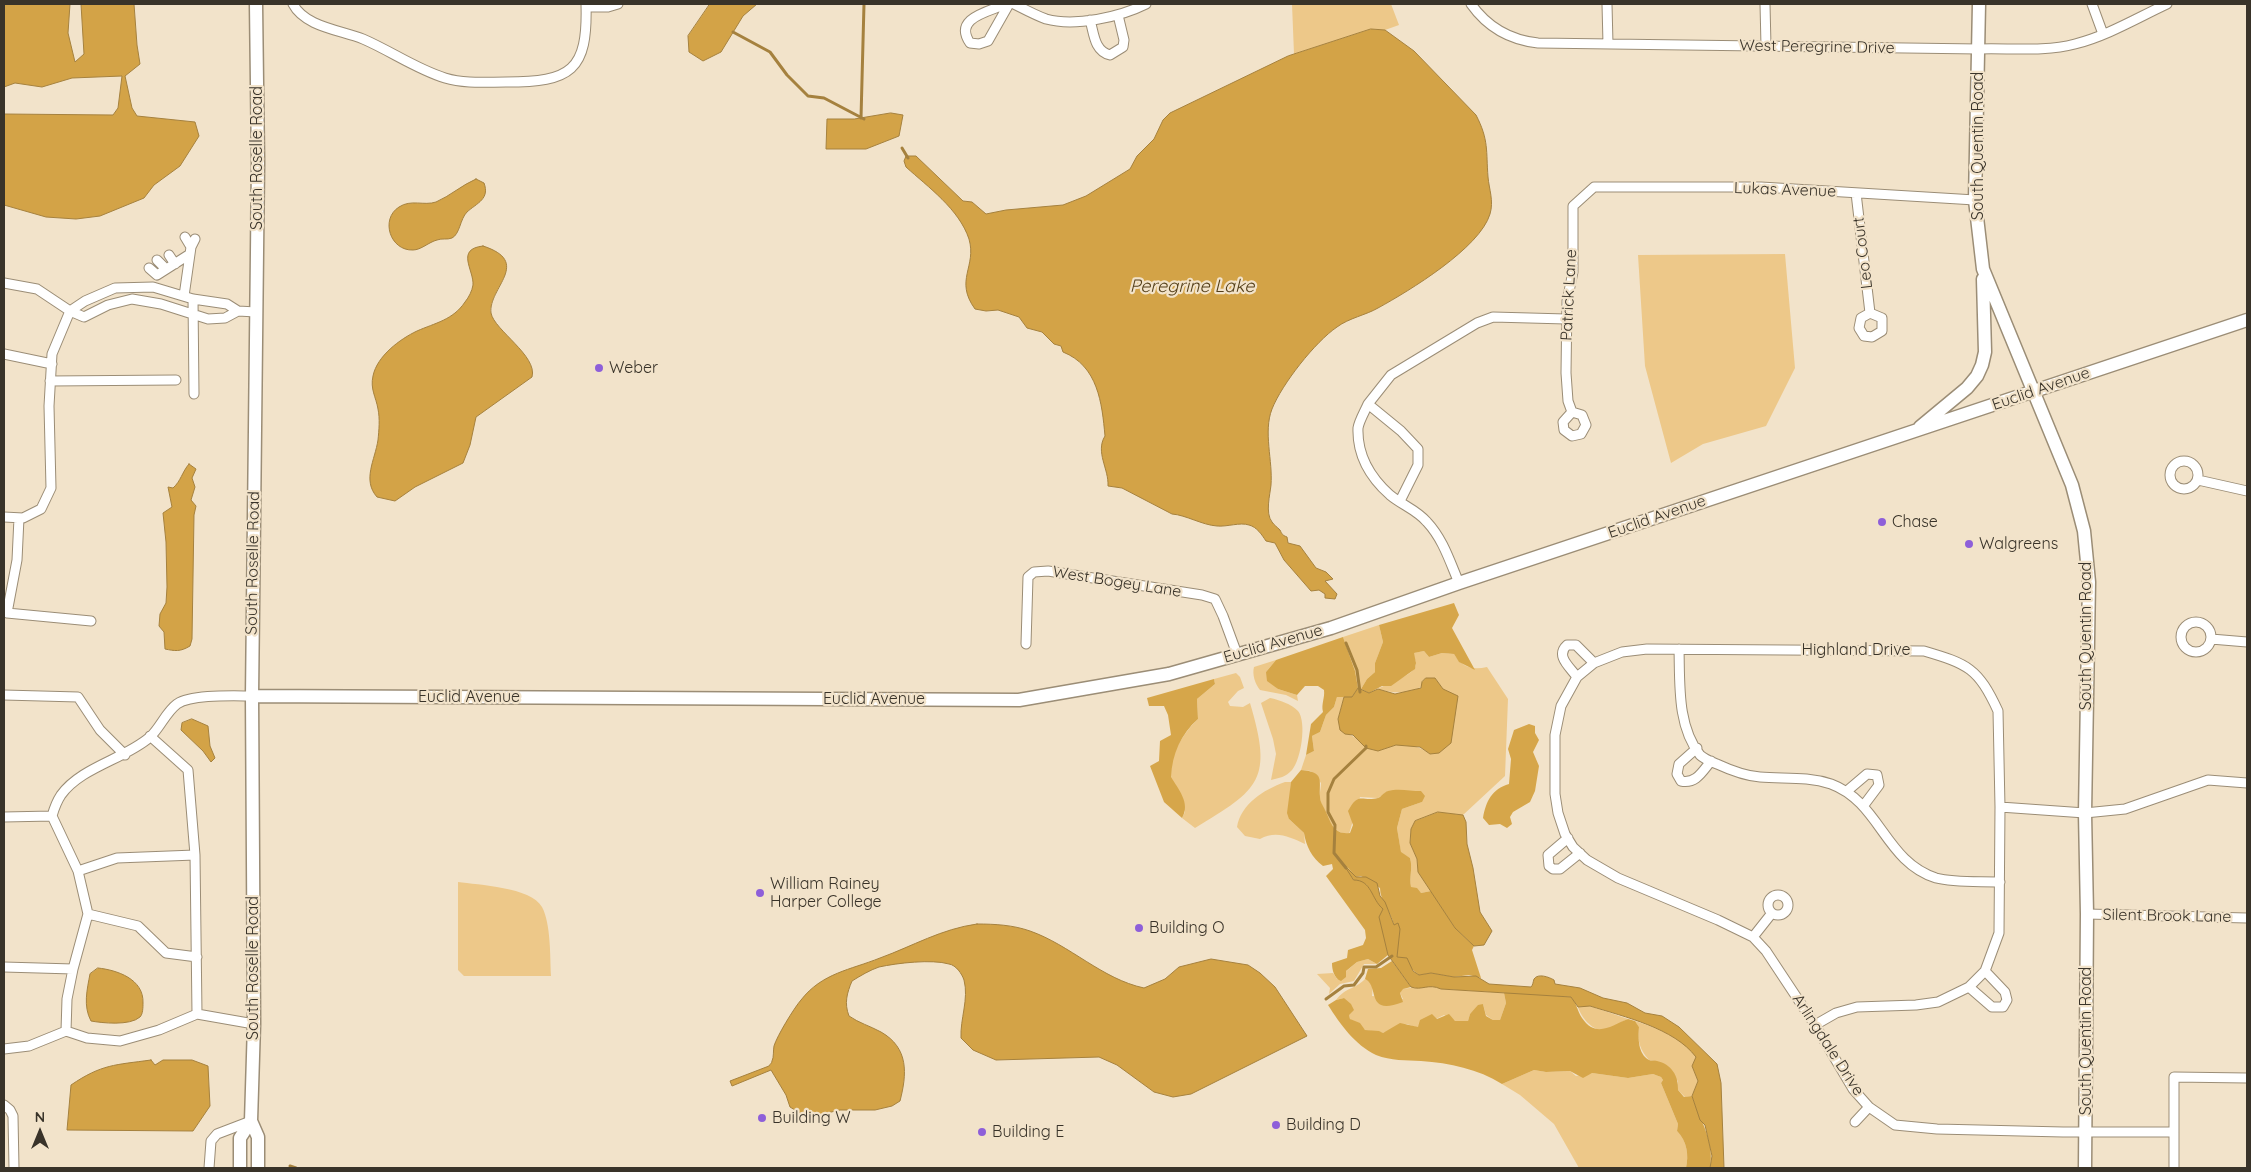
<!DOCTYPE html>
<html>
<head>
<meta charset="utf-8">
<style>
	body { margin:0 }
	#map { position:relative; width:2251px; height:1172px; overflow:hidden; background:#f2e3ca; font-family:Quicksand,sans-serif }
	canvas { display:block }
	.frame { position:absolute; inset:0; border:5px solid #393329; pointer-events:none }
	.north { position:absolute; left:15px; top:1107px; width:50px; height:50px; -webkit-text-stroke:4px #f2e3ca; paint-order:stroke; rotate:0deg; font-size:14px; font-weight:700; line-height:20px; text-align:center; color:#393329 }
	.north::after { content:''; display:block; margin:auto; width:18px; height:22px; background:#393329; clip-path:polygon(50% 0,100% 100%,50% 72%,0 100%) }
</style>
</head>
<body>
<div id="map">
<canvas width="2251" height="1172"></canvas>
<div class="frame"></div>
<div class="north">N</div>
</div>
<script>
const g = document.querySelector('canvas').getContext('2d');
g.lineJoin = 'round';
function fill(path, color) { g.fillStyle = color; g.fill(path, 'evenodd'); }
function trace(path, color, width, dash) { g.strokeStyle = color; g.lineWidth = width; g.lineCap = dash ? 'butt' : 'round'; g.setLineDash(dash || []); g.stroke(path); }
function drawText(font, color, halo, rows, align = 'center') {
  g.font = font + ' Quicksand,sans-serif'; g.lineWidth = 4.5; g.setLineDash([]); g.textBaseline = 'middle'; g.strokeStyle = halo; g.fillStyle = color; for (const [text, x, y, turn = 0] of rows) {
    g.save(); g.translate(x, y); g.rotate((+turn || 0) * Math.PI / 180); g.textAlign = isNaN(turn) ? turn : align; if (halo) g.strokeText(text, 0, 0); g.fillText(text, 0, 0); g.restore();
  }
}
const green = new Path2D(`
	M1292 4H1391L1399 25 1385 30 1371 29 1294 54Z
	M1785 254 1795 368 1766 426 1703 444 1671 463 1645 366 1638 255Z
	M1379 625 1383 642 1375 663V672L1367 679 1361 689 1358 688 1355 671 1343 637Z
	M1424 651 1429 657 1442 653 1454 654C1462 668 1473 670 1487 667L1508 699 1505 776 1463 815 1438 812 1415 821 1411 829 1410 843 1417 859 1418 872 1431 891 1421 893 1411 888C1409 877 1413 868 1410 858L1401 853 1397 828 1402 809 1422 802 1421 791H1388L1378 798 1360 797 1349 834C1333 835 1324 813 1320 799 1319 795 1321 788 1321 783L1311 771 1301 770 1306 755 1314 751 1312 736 1320 732 1326 715 1334 707 1337 697H1344L1338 719 1346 734C1358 735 1362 748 1375 750 1381 752 1387 747 1393 746 1406 742 1420 747 1430 754L1443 689 1435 678C1416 692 1402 696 1378 689 1387 683 1414 676 1416 665 1416 661 1414 657 1413 653Z
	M1276 660 1266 672 1278 689 1297 695 1298 701 1286 695 1260 690C1255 684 1252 674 1254 667Z
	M1236 673 1240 677 1244 688 1238 691 1228 702 1230 706 1243 707 1250 703C1273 780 1260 789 1195 828L1182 818 1185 812C1181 801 1175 790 1171 779 1166 759 1185 731 1198 719L1197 699 1215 684 1214 679Z
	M1270 698C1280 700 1291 704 1298 711 1307 722 1301 760 1292 770 1286 777 1279 778 1271 780L1276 754 1273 739 1261 703Z
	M1285 782H1291L1289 819 1304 833 1305 844C1290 837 1276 830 1260 839L1245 836 1237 827C1241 804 1263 790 1285 782Z
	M458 882C478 885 531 887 542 907 551 924 550 956 551 976H464L458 970Z
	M1368 959 1377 964H1364L1354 981 1340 984 1329 994 1330 988 1317 974 1333 973 1337 979 1357 962Z
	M1365 979C1373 983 1373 988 1372 996L1403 999 1400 993 1402 989 1433 985 1441 989 1504 993 1506 1003 1500 1020H1493L1486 1015 1483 1004 1470 1014 1468 1021H1455L1444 1015 1418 1028 1407 1024 1383 1033 1365 1030 1350 1019 1344 998 1336 1000C1346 987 1354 990 1365 979Z
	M1585 1005 1590 1006 1628 1019C1621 1022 1616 1026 1610 1029 1595 1035 1582 1019 1578 1007Z
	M1635 1021C1659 1029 1681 1037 1697 1057L1692 1066 1698 1081 1692 1096 1685 1097 1678 1090V1081L1656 1061 1649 1060C1640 1050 1637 1041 1639 1027Z
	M1534 1070 1546 1072 1570 1071 1576 1076 1592 1073 1628 1078 1653 1074 1661 1077 1663 1080 1661 1083 1678 1124 1677 1131C1687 1141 1689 1155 1686 1168H1579L1554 1124 1520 1095 1502 1084Z`);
const forest = new Path2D(`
	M1454 603 1459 615 1452 628 1475 670 1459 662 1454 654 1442 653 1429 657 1424 651 1414 653 1416 663 1415 669 1391 686H1382L1369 693 1361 689 1367 679 1375 672V663L1383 642 1379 625Z
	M1343 637 1355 671 1358 688 1352 697H1337L1334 707 1326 715 1320 732 1312 736 1314 751 1306 755 1311 724 1323 712C1321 704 1325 698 1324 690L1318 686H1305L1297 695 1278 689 1267 681 1266 672 1276 660Z
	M1214 679 1215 684 1197 699 1198 719C1181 734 1172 754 1171 777 1178 789 1191 803 1182 818L1164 802 1150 766 1159 761 1160 741 1171 735 1168 715 1164 706H1149L1147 698Z
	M1529 724 1535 726V733L1539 740 1533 752 1539 766 1535 791 1530 802 1513 812 1510 817 1512 824 1507 828 1500 824 1489 825 1483 818C1486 801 1492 789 1509 784L1511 759 1508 749 1514 730Z
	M1301 770C1325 772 1319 780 1320 797 1320 802 1324 807 1326 812 1331 823 1334 835 1350 833L1353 825 1348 811C1359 791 1361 802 1378 798 1381 797 1384 792 1388 791 1398 788 1410 791 1421 791L1425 796 1422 802 1402 809 1397 828 1401 852 1410 858C1413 868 1409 877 1411 887L1417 888 1421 893 1431 891 1455 928 1474 946 1472 950 1481 978 1469 975 1454 977 1431 973 1419 975 1397 957C1395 947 1396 935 1394 925 1391 911 1380 902 1380 888L1361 876 1356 877 1347 867 1354 880H1362L1370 888 1383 909 1382 914 1388 955 1377 964 1368 959 1357 962 1346 971V977L1341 981C1334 978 1332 970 1332 963L1347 958 1348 950 1363 945 1366 938 1365 930 1326 876 1333 869 1332 864 1323 866C1312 858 1306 846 1304 833L1289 819 1287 813 1291 782Z
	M1392 961 1411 987 1403 989 1400 993 1403 1002C1365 1017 1380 986 1365 979L1368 969 1381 968Z
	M1517 992 1571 997C1577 1003 1577 1011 1582 1018 1596 1039 1612 1025 1628 1019L1635 1021 1639 1027C1638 1038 1638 1054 1649 1060 1651 1061 1654 1060 1657 1061 1671 1064 1679 1076 1678 1090L1684 1097 1692 1096C1700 1120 1715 1142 1710 1168H1686C1689 1155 1687 1141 1677 1131L1678 1124 1661 1083 1663 1080 1661 1077 1653 1074 1628 1078 1592 1073 1583 1078 1570 1071 1546 1072 1534 1070 1502 1084C1478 1069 1450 1063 1421 1061 1406 1060 1391 1061 1376 1055 1355 1045 1340 1024 1328 1005L1336 1000 1344 998 1351 1004 1354 1010 1349 1015 1350 1019 1360 1023 1365 1030 1379 1031 1383 1033 1400 1023 1418 1027 1420 1020 1432 1014 1437 1019 1449 1014 1455 1021H1468L1470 1014 1478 1005 1483 1004 1486 1016 1493 1020H1500L1506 1003 1504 993Z`);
const water = new Path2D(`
	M4 4H70L68 33 75 62 84 54 81 4H134L137 45 140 64 125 76 132 108 137 116 195 122 199 136 180 166 154 185 144 198 100 216 76 219 46 217 4 205V114L113 115 118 108 122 76 72 78 42 87 15 83 4 87Z
	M710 4H757L743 16 721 52 703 61 689 52 688 36Z
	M1371 29 1385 30 1414 51 1476 115C1489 140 1486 151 1488 177 1489 189 1494 201 1490 214 1480 248 1409 291 1378 308 1366 315 1349 318 1337 327 1315 342 1282 384 1272 409 1263 432 1273 461 1271 485 1270 495 1265 513 1272 522 1274 525 1277 527 1280 530 1282 534 1282 535 1287 537L1288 543 1300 546 1316 568 1326 572 1333 579 1325 581 1337 594 1335 599 1325 598V594L1319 590 1311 591 1284 560 1275 543 1266 541C1262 535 1257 527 1249 525 1240 522 1227 527 1217 526 1202 525 1186 515 1172 514L1122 488 1108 486C1109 469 1095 452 1105 436 1102 403 1098 366 1063 352L1061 346 1054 344 1042 332 1027 328 1019 317 998 310 986 311 975 309C954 280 977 267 969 239 959 209 928 187 906 167L904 161 906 156H916L963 201 972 202 986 214 1006 210 1063 205 1086 196 1130 169 1137 156 1154 139 1163 120 1170 113 1288 56Z
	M891 113 903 115 899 136 866 149H826L827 119H854Z
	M476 179 484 183C490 199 477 203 467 212 460 219 460 234 452 238 447 240 442 238 437 240 429 242 421 250 413 250 390 251 380 219 399 207 411 199 424 206 436 202 450 196 462 185 476 179Z
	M483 246C533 262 488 288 491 313 494 330 538 356 532 377L476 417 470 445 463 463 415 487 395 501 377 497C362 480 375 460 378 440 379 430 380 419 378 409 376 397 370 389 373 376 377 356 400 339 417 331 435 323 453 320 465 302 469 297 472 291 473 285 474 270 455 249 483 246Z
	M189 464 196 469 192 478 195 487 191 500 196 506 194 515 192 639 190 646C180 652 175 651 165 649L164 632 159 626 160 614 166 603 167 587 166 542 163 513 172 507 168 487 173 488C181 481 182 472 189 464Z
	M1426 678H1435L1443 689 1458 696 1451 743 1439 753 1430 754 1420 747 1396 745 1378 751 1366 748 1353 735 1345 734 1340 730 1338 719 1344 697H1352L1358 688 1369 693 1378 689 1395 694 1421 688 1422 682Z
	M192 719 208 726 210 746 215 758 211 762 203 751 181 730 182 723Z
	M1438 812 1463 815 1466 822 1467 844 1473 868 1480 912 1492 931 1484 945 1474 946 1455 928 1418 872 1417 859 1410 843 1411 829 1415 821Z
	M1344 865 1356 877H1366L1377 883 1380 896 1385 902 1394 925 1398 923 1400 929 1397 957 1407 958 1413 971 1419 975 1431 973 1454 977 1476 976 1489 984 1531 987C1533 985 1533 982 1534 979 1538 973 1549 977 1554 980L1555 984 1580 988 1603 998 1627 1003 1645 1013 1662 1016 1679 1027 1717 1064 1721 1083 1724 1168H1710L1712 1156 1705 1125 1700 1120 1692 1096 1698 1081 1692 1066 1696 1057C1674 1028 1625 1017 1590 1006L1578 1007 1571 997 1441 989C1428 983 1422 991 1411 987L1388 955 1379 917 1383 909C1371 899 1372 880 1354 880Z
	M977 924C995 924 1013 925 1030 931 1070 945 1102 979 1144 988L1165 979 1179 967 1211 959 1248 965 1260 973 1275 987 1307 1036 1191 1094 1173 1097 1154 1092 1117 1065 1099 1057 996 1060 973 1050 961 1038C960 1019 969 999 964 980 962 974 956 965 949 964 932 959 897 963 879 967 870 970 860 976 852 981 847 993 844 1003 849 1016 859 1023 870 1026 881 1032 909 1048 907 1074 900 1101L892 1106 875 1110H840L818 1115H803L790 1107 786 1095 771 1070 732 1086 730 1081 769 1066C770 1064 772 1063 772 1061 774 1057 773 1051 774 1046 777 1036 794 1008 801 1000 822 973 850 970 880 958 913 946 941 929 977 924Z
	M98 968C117 970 144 979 143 1003 143 1007 143 1014 140 1017 130 1026 102 1023 91 1021 83 1006 87 990 90 974Z
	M151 1060 155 1065 163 1060H192L208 1066 210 1106 193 1131 67 1130 71 1085C102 1064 115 1065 151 1060Z`);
const stream = new Path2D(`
	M733 32 770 52 787 75 808 96 824 98 864 119
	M861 118 864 4
	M902 148 908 158
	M1346 643 1357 670 1360 692
	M1346 868 1334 853 1335 825 1328 812V793L1334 779 1366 748V746
	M1326 999 1344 986 1354 985 1363 973 1364 967H1376L1392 956
	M290 1166 296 1168`);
const minor = new Path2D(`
	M293 4C305 27 341 30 363 39 391 51 416 69 445 78 465 84 486 82 506 82 571 82 588 71 586 4
	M1006 4C988 12 953 18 970 43L979 44 988 41 1009 4
	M1014 4C1024 9 1035 15 1046 19 1075 27 1120 17 1146 4
	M1471 4C1488 28 1510 40 1538 43L1979 49C2010 48 2045 52 2075 44 2107 36 2137 18 2167 4
	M1607 4 1608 44
	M1765 4 1766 46
	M2092 4 2103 34
	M586 7H608L618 4
	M1090 20C1094 33 1094 51 1110 55L1123 47 1124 40 1118 15
	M1856 193 1870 313 1861 318 1859 328 1864 336 1872 337 1882 331V318L1870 313
	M185 237 191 247
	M169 255 175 264
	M157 260 166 269
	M149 268 157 275 190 254
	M4 283 37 289 70 311 52 354 49 406 51 488 41 509 23 518 4 517
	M184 296 191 247 195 239
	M193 299 194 394
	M238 311 225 318 208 319 161 304 132 299 108 305 84 317 70 311 85 301 115 288 153 287 193 299 227 304 238 311 256 312
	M4 354 52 364
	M50 381 176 380
	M1368 404 1391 375 1477 323 1493 317 1566 319
	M1572 412 1582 415 1586 425 1581 434 1572 436 1564 430 1563 422 1572 412 1568 401 1566 373 1567 301 1573 272V206L1594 187H1761L1975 200
	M2170 475a14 14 0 1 1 28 0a14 14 0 1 1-28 0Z
	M2198 480 2247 491
	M1400 501 1418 465V449L1401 431 1368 404C1365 411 1359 421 1358 428 1357 455 1371 478 1390 495 1402 505 1417 510 1427 522 1443 539 1450 562 1459 583
	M19 518 17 560 7 613 91 621
	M2181 637a15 15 0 1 1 30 0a15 15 0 1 1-30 0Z
	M2211 639 2247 642
	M1026 644 1028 577 1034 572 1048 571 1202 595 1215 599 1223 616 1237 654
	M1679 649C1680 684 1677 726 1700 755 1704 759 1712 762 1717 764 1730 770 1745 776 1760 777 1784 779 1807 776 1831 784 1880 802 1885 862 1936 878 1955 883 1980 881 2000 882
	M1577 677C1570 667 1555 656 1567 645H1576L1594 663
	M4 695 78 697 100 730 125 755
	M150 736 188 770 195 855 197 1014
	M1697 748 1679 764 1677 774 1681 781C1696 784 1702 772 1711 761
	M1847 791 1867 774 1877 775 1879 785 1864 805
	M2000 807 2085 813 2125 809 2208 780 2247 783
	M52 816 78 871 88 914 73 969 67 999 66 1031 87 1038 120 1041 159 1030 197 1014 254 1024
	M52 816C54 809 57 801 61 795 81 767 125 759 150 737 160 728 166 712 177 704 192 694 234 696 252 696
	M4 817 52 816
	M1568 838 1548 855 1549 866 1553 869H1560L1580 853
	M78 871 117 858 195 855
	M1768 905a10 10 0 1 1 20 0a10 10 0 1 1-20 0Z
	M88 914 138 926 166 953 197 957
	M2087 914 2247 918
	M1753 937 1772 913
	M4 967 73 969
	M1969 987 1992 1007H2003L2007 1000 2005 992 1985 971
	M1815 1025 1836 1013 1857 1007 1916 1005 1938 1002 1969 987 1985 971 1999 933 2000 807 1998 711C1978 668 1968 664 1924 651L1647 649 1622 652 1594 663 1577 677 1561 706 1555 735V794L1558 813 1565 834 1573 847 1587 860 1618 878 1718 920 1753 937 1766 951 1815 1025 1853 1089 1869 1107 1895 1125 1937 1129 2063 1132H2174
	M4 1049 29 1046 66 1031
	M4 1105 10 1110 13 1116 14 1168
	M1855 1122 1869 1107
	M209 1168 211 1141 217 1134 251 1121
	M2174 1168V1077L2247 1078`);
const secondary = new Path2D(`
	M256 4 258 163 252 696 254 1024 251 1121 258 1137V1168
	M1979 4 1975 200 1983 269 2072 485 2084 531 2089 582 2085 813 2087 914 2085 1168
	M1920 427 1967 388 1977 376 1982 365 1985 352 1983 279
	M252 696 1019 700 1169 674 1331 628 1459 583 2247 320
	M240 1168V1138L251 1121`);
const markers = [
	[599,368,5,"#8e5fd9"],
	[1882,522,5,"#8e5fd9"],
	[1969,544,5,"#8e5fd9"],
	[760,893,5,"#8e5fd9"],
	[1139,928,5,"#8e5fd9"],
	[762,1118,5,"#8e5fd9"],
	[1276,1125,5,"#8e5fd9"],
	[982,1132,5,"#8e5fd9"]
];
const streetNames = [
	["West Peregrine Drive",1817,47,1],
	["South Quentin Road",1978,146,-90],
	["South Roselle Road",257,158,-90],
	["Lukas Avenue",1785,190,2],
	["Leo Court",1863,253,-97],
	["Patrick Lane",1569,295,-87],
	["Euclid Avenue",2041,389,-19],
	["Euclid Avenue",1657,517,-19],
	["South Roselle Road",253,563,-89],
	["West Bogey Lane",1117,582,9],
	["South Quentin Road",2086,636,-90],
	["Euclid Avenue",1273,644,-16],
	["Highland Drive",1856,650],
	["Euclid Avenue",469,697],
	["Euclid Avenue",874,699],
	["Silent Brook Lane",2167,916,1],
	["South Roselle Road",253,968,-90],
	["South Quentin Road",2086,1041,-90],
	["Arlingdale Drive",1828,1045,57]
];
const poiNames = [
	["Weber",609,368],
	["Chase",1892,522],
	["Walgreens",1979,544],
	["William Rainey",770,884],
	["Harper College",770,902],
	["Building O",1149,928],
	["Building W",772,1118],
	["Building D",1286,1125],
	["Building E",992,1132]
];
const waterNames = [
	["Peregrine Lake",1192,287]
];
fill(green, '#edc889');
fill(forest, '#d6a64a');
fill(water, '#d3a347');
trace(water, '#a5813e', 1);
trace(stream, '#a5813e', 3);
trace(minor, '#9b8d76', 11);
trace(secondary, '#9b8d76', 15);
trace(minor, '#fff', 9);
trace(secondary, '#fff', 12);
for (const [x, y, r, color] of markers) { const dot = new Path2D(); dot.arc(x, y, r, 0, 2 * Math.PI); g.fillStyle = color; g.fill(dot); trace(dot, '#f2e3ca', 2); }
drawText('16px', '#393329', '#f2e3ca', streetNames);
drawText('16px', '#393329', '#f2e3ca', poiNames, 'left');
drawText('italic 18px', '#533e18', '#f2e3ca', waterNames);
</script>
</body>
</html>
